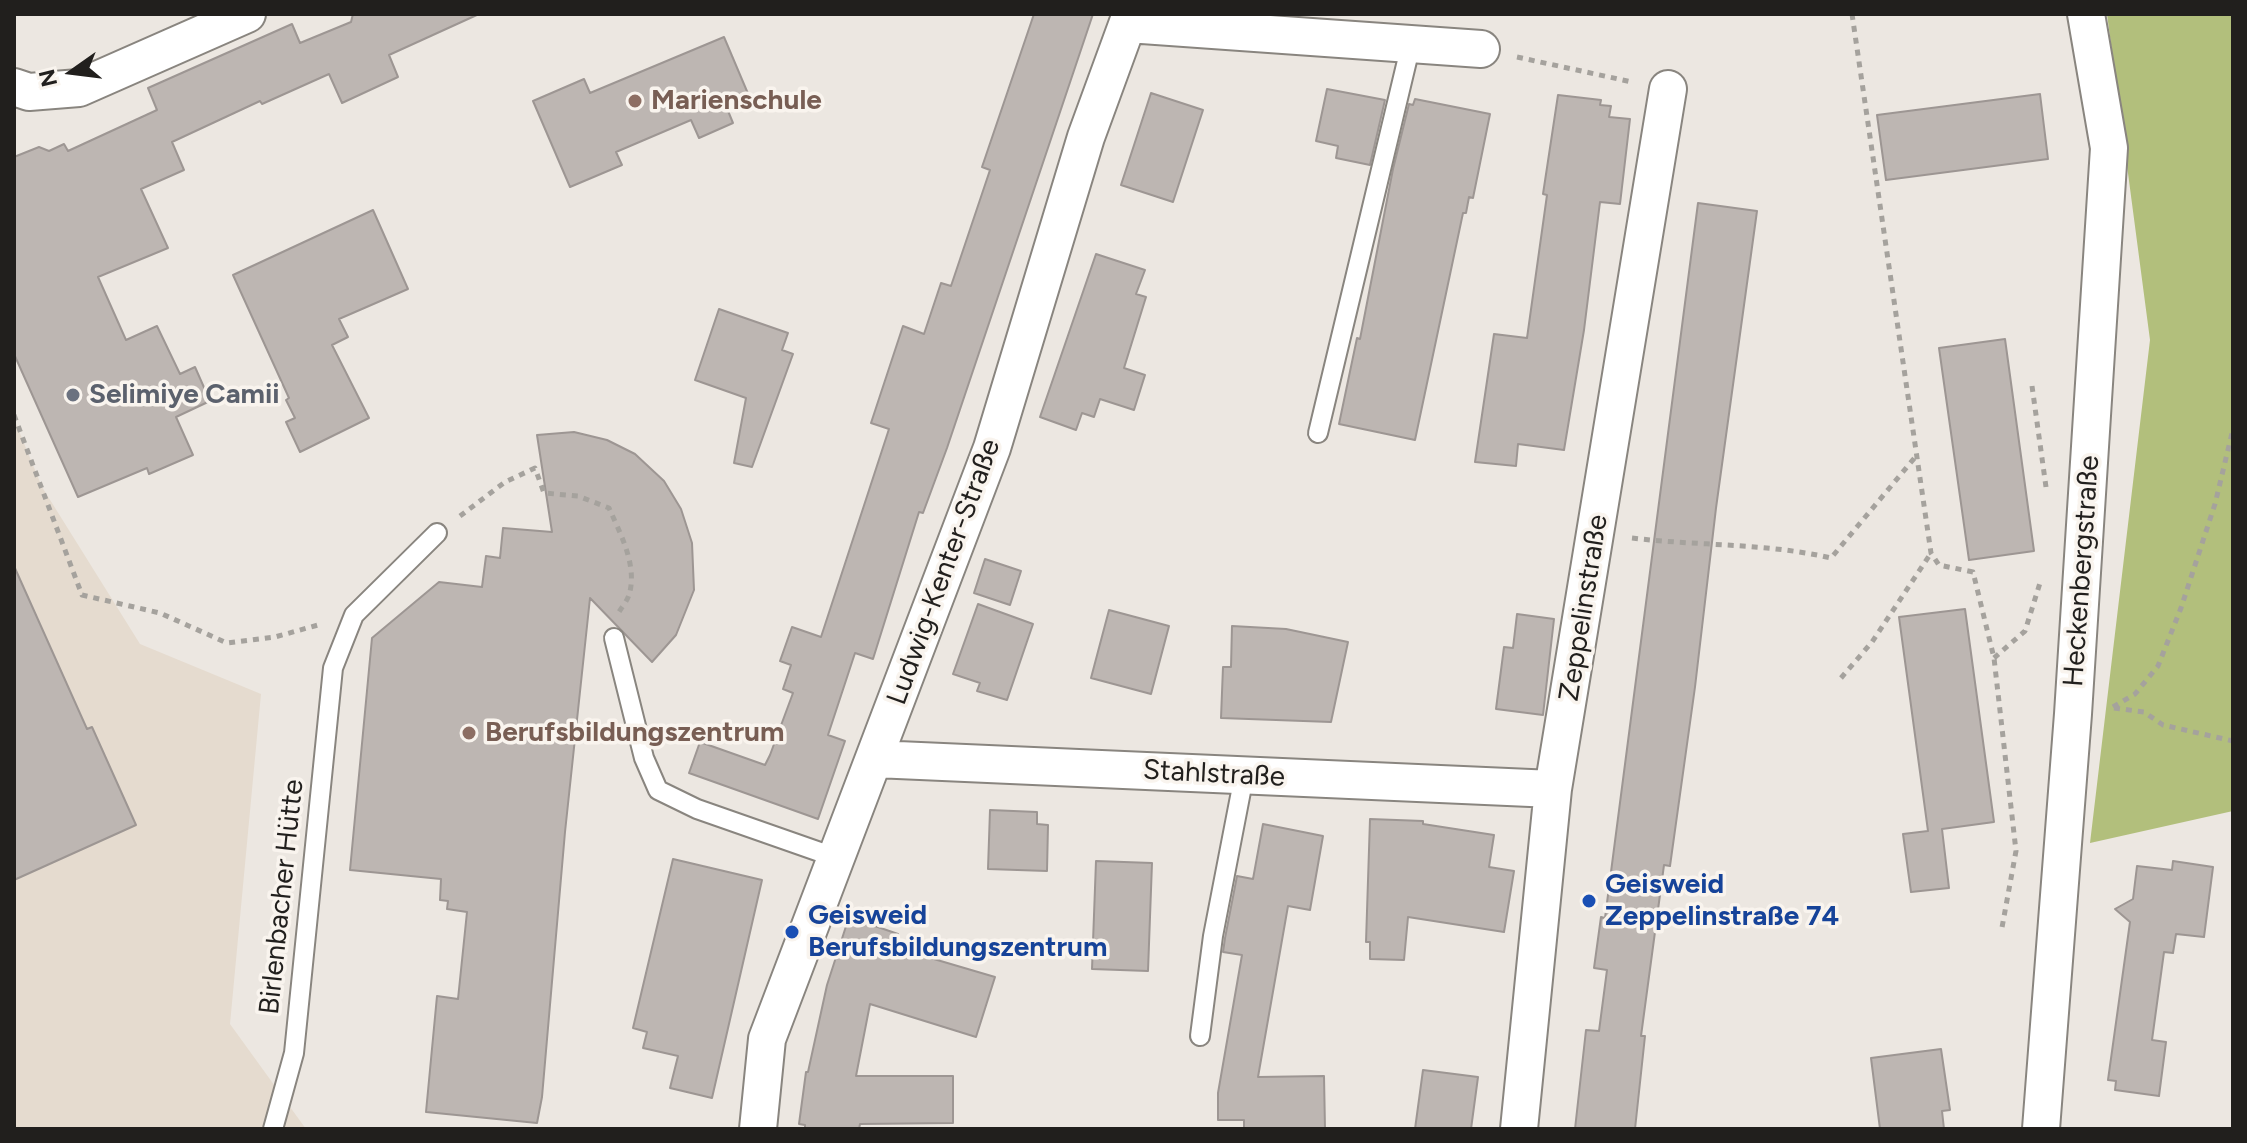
<!DOCTYPE html>
<html>
<head>
<meta charset="utf-8">
<style>
	body { margin:0 }
	#map { position:relative; width:2247px; height:1143px; overflow:hidden; background:#ece7e1; font-family:Figtree,sans-serif }
	canvas { display:block }
	.frame { position:absolute; inset:0; border:16px solid #211f1d; pointer-events:none }
	.north { position:absolute; left:32px; top:32px; width:80px; height:80px; -webkit-text-stroke:6px #f9f4ee; paint-order:stroke; rotate:256deg; font-size:22px; font-weight:700; line-height:32px; text-align:center; color:#211f1d }
	.north::after { content:''; display:block; margin:auto; width:28px; height:36px; background:#211f1d; clip-path:polygon(50% 0,100% 100%,50% 72%,0 100%) }
</style>
</head>
<body>
<div id="map">
<canvas width="2247" height="1143"></canvas>
<div class="frame"></div>
<div class="north">N</div>
</div>
<script>
const g = document.querySelector('canvas').getContext('2d');
g.lineJoin = 'round';
function fill(path, color) { g.fillStyle = color; g.fill(path, 'evenodd'); }
function trace(path, color, width, dash) { g.strokeStyle = color; g.lineWidth = width; g.lineCap = dash ? 'butt' : 'round'; g.setLineDash(dash || []); g.stroke(path); }
function drawText(font, color, halo, rows, align = 'center') {
  g.font = font + ' Figtree,sans-serif'; g.lineWidth = 7; g.setLineDash([]); g.textBaseline = 'middle'; g.strokeStyle = halo; g.fillStyle = color; for (const [text, x, y, turn = 0] of rows) {
    g.save(); g.translate(x, y); g.rotate((+turn || 0) * Math.PI / 180); g.textAlign = isNaN(turn) ? turn : align; if (halo) g.strokeText(text, 0, 0); g.fillText(text, 0, 0); g.restore();
  }
}
const built = new Path2D(`
	M14 419 42 487 140 644 261 694 230 1024 306 1129H14Z`);
const green = new Path2D(`
	M2107 14H2233V811L2090 843 2150 340Z`);
const building = new Path2D(`
	M353 14H479L389 55 398 77 342 103 329 74 262 104 260 101 172 142 184 170 141 189 168 248 98 277 126 340 157 326 180 374 195 367 210 401 176 417 193 455 149 474 147 468 78 497 14 354V157L39 147 49 151 64 144 68 151 157 110 148 88 292 24 300 43 351 22Z
	M1034 14H1093L947 448 923 513 919 512 873 659 855 653 828 735 845 741 818 819 689 773 700 742 765 765 770 755 793 693 783 689 791 665 780 661 792 627 821 637 889 429 871 423 903 326 924 334 941 283 951 286 990 170 982 167Z
	M724 37 749 96 726 106 733 123 699 138 691 120 616 152 622 165 570 187 533 101 584 79 590 93Z
	M1327 89 1385 100 1370 165 1336 158 1338 146 1316 141Z
	M1151 93 1203 110 1173 202 1121 185Z
	M2040 94 2048 159 1886 180 1877 115Z
	M1558 95 1601 100 1600 105 1611 106 1609 117 1630 119 1620 204 1600 202 1584 330 1564 450 1518 444 1516 466 1475 462 1494 334 1527 338 1547 195 1543 194Z
	M1415 99 1490 114 1473 198 1469 197 1466 213H1463L1415 440 1339 424 1357 338 1360 339 1393 169 1409 104 1413 105Z
	M1698 203 1757 211 1716 508 1695 687 1670 866 1664 865 1641 1036H1645L1635 1129H1575L1586 1030 1599 1031 1607 970 1594 968 1601 917 1605 918Z
	M373 210 408 289 339 319 348 337 332 345 369 418 300 452 286 422 295 418 286 400 289 398 233 275Z
	M1096 254 1145 270 1136 294 1146 297 1124 368 1145 375 1134 410 1100 399 1094 417 1082 413 1076 430 1040 417Z
	M719 309 788 333 782 350 793 354 752 467 734 463 746 398 695 380Z
	M2005 339 2034 551 1969 560 1939 348Z
	M574 432 607 440 635 454 664 481 681 509 692 543 694 590 676 635 652 662 590 598 565 832 542 1097 537 1123 426 1112 437 996 458 999 467 912 447 909 448 901 440 900 441 879 350 870 372 638 439 582 482 587 486 556 500 558 503 528 552 532 537 435Z
	M985 559 1021 571 1010 605 974 593Z
	M14 566 87 729 92 727 136 825 14 880Z
	M978 604 1033 624 1007 700 977 691 980 683 953 674Z
	M1965 609 1994 822 1942 829 1949 888 1911 892 1903 834 1928 831 1899 617Z
	M1109 610 1169 626 1151 694 1091 678Z
	M1517 614 1554 619 1543 715 1496 709 1504 647 1513 648Z
	M1232 626 1286 629 1348 642 1331 722 1221 718 1223 667H1231Z
	M990 810 1037 812V824L1048 825 1047 871 988 869Z
	M1370 819 1423 821V824L1494 835 1489 867 1514 871 1504 932 1408 917 1404 960 1370 959V942H1366Z
	M1263 824 1323 836 1310 910 1288 906 1258 1077 1324 1076 1325 1129H1244V1120H1218V1093L1242 955 1223 952 1225 938 1237 876 1253 879Z
	M673 859 762 880 712 1098 670 1088 678 1056 643 1048 647 1032 633 1028Z
	M1096 861 1152 863 1148 971 1092 969Z
	M2173 861 2213 867 2204 937 2176 934 2173 953 2164 952 2152 1040 2166 1042 2159 1096 2115 1090 2116 1081 2108 1080 2130 922 2115 909 2133 899 2137 866 2172 870Z
	M849 917 898 934 893 947 995 977 976 1037 870 1004 856 1076H953V1123L860 1124 859 1129H805V1125L799 1124 806 1072H808L827 985Z
	M1941 1049 1950 1110 1942 1111 1944 1129H1880L1871 1058Z
	M1423 1070 1478 1077 1471 1129H1415Z`);
const path = new Path2D(`
	M1852 14 1931 553 1939 565 1973 572 1994 658 2016 851 2001 933
	M1517 57 1632 82
	M2032 386 2046 487
	M14 415 82 595 160 613 227 643 275 637 318 625
	M460 516 505 482 535 468 544 493 578 496 609 508C620 533 638 566 629 595 627 601 622 607 619 612
	M1632 538C1698 546 1767 543 1831 558L1917 455
	M1994 658 2025 631 2040 583
	M1841 678 1872 642 1931 553
	M2113 707 2135 694 2158 666 2181 608 2215 504 2233 429
	M2114 708 2144 712 2163 725 2233 741`);
const lane = new Path2D(`
	M1318 433 1411 44
	M614 638 644 758 658 790 697 809 837 858
	M1200 1036 1213 936 1244 776
	M273 1129 294 1053 333 668 354 615 437 533`);
const street = new Path2D(`
	M1128 24 1481 49
	M14 87 29 92 79 88 247 14
	M875 759 1553 789
	M758 1129 767 1039 992 448 1086 137 1131 14
	M1519 1129 1553 789 1668 89
	M2041 1129 2073 714 2109 148 2086 14`);
const markers = [
	[635,101,8,"#8d6e63"],
	[73,395,8,"#6b7280"],
	[469,733,8,"#8d6e63"],
	[1589,901,8,"#1a4fb4"],
	[792,932,8,"#1a4fb4"]
];
const educationNames = [
	["Marienschule",651,101],
	["Berufsbildungszentrum",485,733]
];
const worshipNames = [
	["Selimiye Camii",89,395]
];
const streetNames = [
	["Heckenbergstraße",2082,571,-86],
	["Ludwig-Kenter-Straße",944,572,-70],
	["Zeppelinstraße",1584,608,-81],
	["Stahlstraße",1214,774,3],
	["Birlenbacher Hütte",282,897,-84]
];
const transitNames = [
	["Geisweid",1605,885],
	["Zeppelinstraße 74",1605,917],
	["Geisweid",808,916],
	["Berufsbildungszentrum",808,948]
];
fill(built, '#e5dbcf');
fill(green, '#b2bf7c');
fill(building, '#bdb6b2');
trace(building, '#9d9693', 2);
trace(lane, '#89857f', 22);
trace(street, '#89857f', 40);
trace(path, '#a5a29d', 5, [6, 6]);
trace(lane, '#fff', 18);
trace(street, '#fff', 36);
for (const [x, y, r, color] of markers) { const dot = new Path2D(); dot.arc(x, y, r, 0, 2 * Math.PI); g.fillStyle = color; g.fill(dot); trace(dot, '#f9f4ee', 3); }
drawText('bold 28px', '#785e54', '#f9f4ee', educationNames, 'left');
drawText('bold 28px', '#5b616d', '#f9f4ee', worshipNames, 'left');
drawText('28px', '#211f1d', '#f9f4ee', streetNames);
drawText('bold 28px', '#164399', '#f9f4ee', transitNames, 'left');
</script>
</body>
</html>
